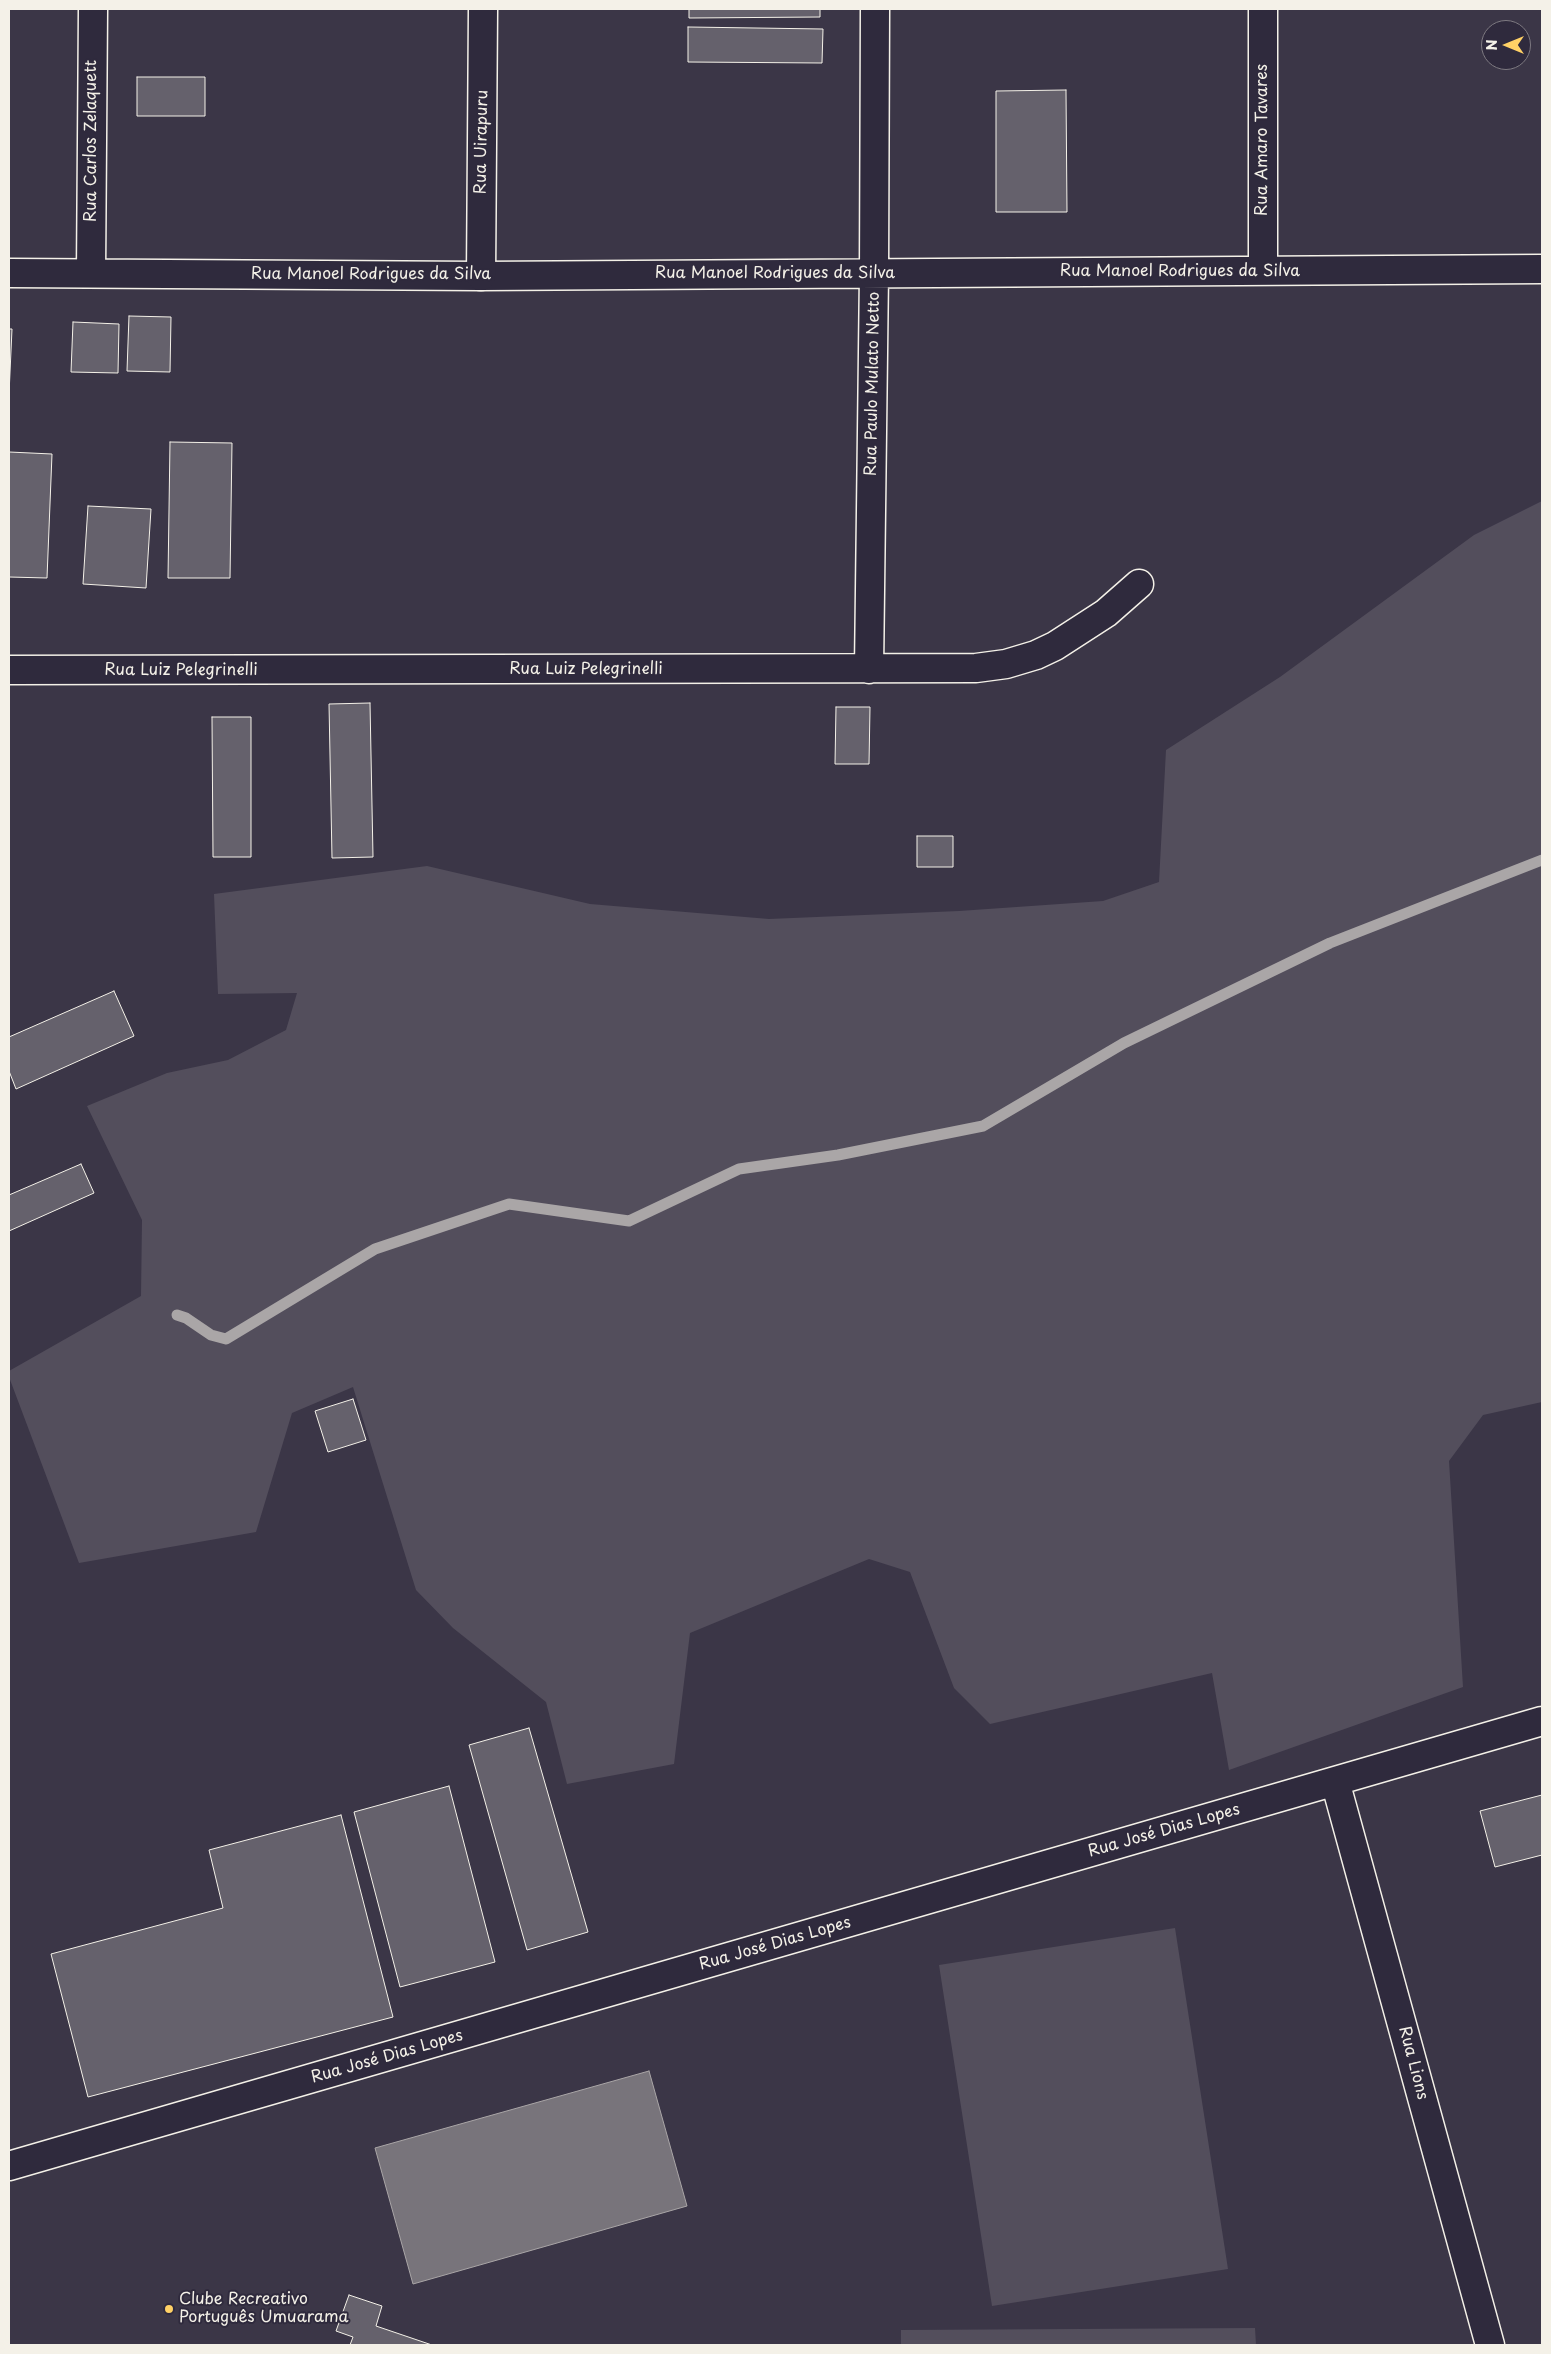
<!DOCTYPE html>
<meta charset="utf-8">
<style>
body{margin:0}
#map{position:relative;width:1551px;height:2354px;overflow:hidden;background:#3b3647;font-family:"Playpen Sans",sans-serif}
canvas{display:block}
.frame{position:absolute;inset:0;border:10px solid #f4f1e8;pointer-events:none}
.north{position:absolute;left:1481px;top:20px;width:50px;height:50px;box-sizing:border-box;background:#2f2a3d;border:1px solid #7e7a81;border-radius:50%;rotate:270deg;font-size:14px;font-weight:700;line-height:20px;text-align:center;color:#f4f1e8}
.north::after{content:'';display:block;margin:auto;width:18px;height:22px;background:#ffd166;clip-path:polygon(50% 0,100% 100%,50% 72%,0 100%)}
</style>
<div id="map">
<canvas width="1551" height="2354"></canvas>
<div class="frame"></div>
<div class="north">N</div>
</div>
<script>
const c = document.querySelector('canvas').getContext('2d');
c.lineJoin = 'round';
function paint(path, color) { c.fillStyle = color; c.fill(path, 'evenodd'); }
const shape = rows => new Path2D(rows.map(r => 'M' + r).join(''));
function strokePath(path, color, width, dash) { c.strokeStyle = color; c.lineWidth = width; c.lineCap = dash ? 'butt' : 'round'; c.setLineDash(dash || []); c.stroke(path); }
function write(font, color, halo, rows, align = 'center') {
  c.font = font + ' "Playpen Sans",sans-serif'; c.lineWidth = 4; c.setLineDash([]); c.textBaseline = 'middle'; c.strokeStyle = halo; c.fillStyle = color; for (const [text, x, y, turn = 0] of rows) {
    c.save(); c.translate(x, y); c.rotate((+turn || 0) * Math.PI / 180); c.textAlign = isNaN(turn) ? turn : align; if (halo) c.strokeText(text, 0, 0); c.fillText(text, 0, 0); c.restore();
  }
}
paint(shape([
 [1542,501,1542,1402,1483,1415,1449,1461,1463,1687,1229,1770,1212,1673,990,1724,954,1688,910,1572,869,1559,690,1633,674,1764,567,1784,546,1702,453,1628,416,1590,353,1387,292,1413,256,1532,79,1563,9,1377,9,1371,141,1296,142,1220,87,1106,167,1073,228,1060,286,1030,297,993,218,994,214,894,427,866,590,904,769,919,959,911,1103,901,1159,882,1166,750,1280,677,1474,535],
 [1175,1928,1228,2269,992,2306,939,1965],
 [1255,2328,1256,2345,901,2345,901,2330]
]), '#534e5c');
const water = shape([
 [649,2071,687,2206,413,2284,375,2148,649,2071]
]);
paint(water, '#78747b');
strokePath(water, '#aaa6a7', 1);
strokePath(shape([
 [177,1315,186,1318,211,1335,226,1339,375,1249,509,1204,629,1221,739,1169,838,1155,983,1126,1124,1043,1330,943,1542,860]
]), '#aaa6a7', 11);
const building = shape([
 [689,9,820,9,820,17,689,18,689,9],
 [688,27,823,29,822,63,688,62,688,27],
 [137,77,205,77,205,116,137,116,137,77],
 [1066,90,1067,212,996,212,996,91,1066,90],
 [129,316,171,317,170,372,127,371,129,316],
 [73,322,119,324,118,373,71,372,73,322],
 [9,329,12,329,9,394,9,329],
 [170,442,232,443,230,578,168,578,170,442],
 [9,452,52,454,47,578,9,577,9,452],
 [88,506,151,509,146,588,83,584,88,506],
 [370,703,373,857,332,858,329,704,370,703],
 [836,707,870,707,869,764,835,764,836,707],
 [212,717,251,717,251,857,213,857,212,717],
 [917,836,953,836,953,867,917,867,917,836],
 [114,991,134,1036,16,1089,9,1071,9,1037,114,991],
 [81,1164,94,1193,9,1231,9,1195,81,1164],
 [353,1399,366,1440,328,1452,315,1411,353,1399],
 [529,1728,588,1932,527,1950,469,1745,529,1728],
 [449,1786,495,1962,400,1987,354,1812,449,1786],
 [1542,1795,1542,1855,1495,1867,1480,1811,1542,1795],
 [341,1815,393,2017,88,2097,51,1954,223,1908,209,1850,341,1815],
 [349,2295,382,2306,376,2326,432,2345,350,2345,353,2337,336,2331,349,2295]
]);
paint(building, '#65616c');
strokePath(building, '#f4f1e8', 1);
const street = shape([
 [1263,271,1263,9],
 [9,273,481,276,1542,269],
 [91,273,93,9],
 [869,669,874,273,875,9],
 [9,670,976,668,1006,664,1036,655,1055,646,1106,613,1139,584],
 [1335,1781,1490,2345],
 [9,2166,1542,1721]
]);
const secondary = shape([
 [481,276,483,9]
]);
strokePath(street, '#f4f1e8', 31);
strokePath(secondary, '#f4f1e8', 31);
strokePath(street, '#2f2a3d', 28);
strokePath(secondary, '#2f2a3d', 28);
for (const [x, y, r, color] of [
 [169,2309,5,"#ffd166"]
]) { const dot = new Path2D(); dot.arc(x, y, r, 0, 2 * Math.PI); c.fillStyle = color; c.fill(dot); strokePath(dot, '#2f2a3d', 2); }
write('16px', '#f4f1e8', '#2f2a3d', [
 ["Rua Amaro Tavares",1263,140,-90],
 ["Rua Carlos Zelaquett",92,141,-90],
 ["Rua Uirapuru",482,142,-89],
 ["Rua Manoel Rodrigues da Silva",1180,272],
 ["Rua Manoel Rodrigues da Silva",775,274],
 ["Rua Manoel Rodrigues da Silva",371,275],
 ["Rua Paulo Mulato Netto",873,384,-89],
 ["Rua Luiz Pelegrinelli",586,670],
 ["Rua Luiz Pelegrinelli",181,671],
 ["Rua José Dias Lopes",1164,1831,-16],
 ["Rua José Dias Lopes",775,1944,-16],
 ["Rua José Dias Lopes",387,2057,-16],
 ["Rua Lions",1413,2063,75]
]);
write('16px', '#f4f1e8', '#2f2a3d', [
 ["Clube Recreativo",179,2300],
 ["Português Umuarama",179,2318]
], 'left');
</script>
